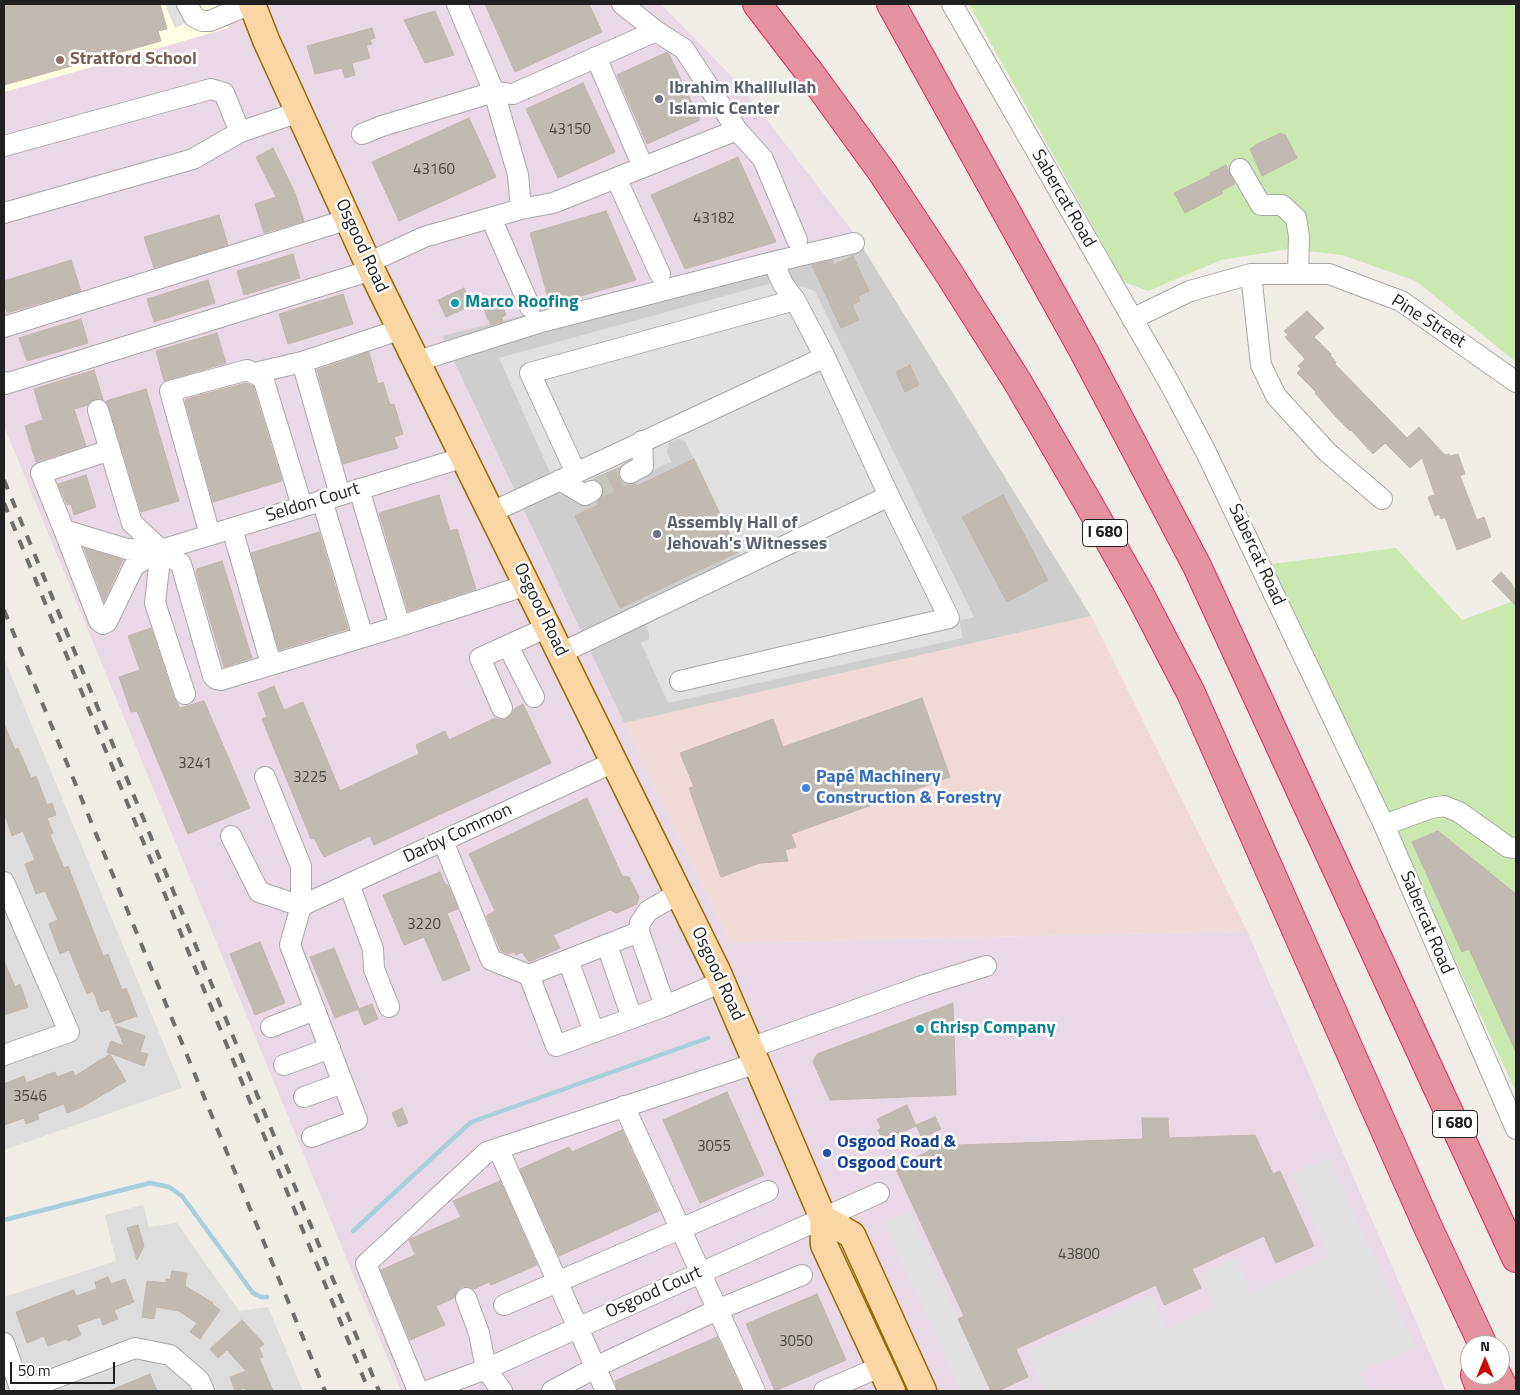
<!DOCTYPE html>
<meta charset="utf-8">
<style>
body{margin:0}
#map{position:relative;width:1520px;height:1395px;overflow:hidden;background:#f0ede7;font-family:"Titillium Web",sans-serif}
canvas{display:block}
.frame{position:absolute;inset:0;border:5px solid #202020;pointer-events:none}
.north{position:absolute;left:1460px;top:1335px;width:50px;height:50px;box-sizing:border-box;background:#fff;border:1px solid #a6a6a6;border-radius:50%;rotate:0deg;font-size:14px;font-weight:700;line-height:20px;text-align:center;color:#202020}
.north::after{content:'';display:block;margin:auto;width:18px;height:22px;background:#ca0b06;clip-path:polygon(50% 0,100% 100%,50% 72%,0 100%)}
.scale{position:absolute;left:10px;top:1362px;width:105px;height:22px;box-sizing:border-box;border:2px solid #202020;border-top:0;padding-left:6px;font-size:15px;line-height:18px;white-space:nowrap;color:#202020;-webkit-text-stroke:4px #fff;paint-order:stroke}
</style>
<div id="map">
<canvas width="1520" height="1395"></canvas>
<div class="frame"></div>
<div class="north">N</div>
<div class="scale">50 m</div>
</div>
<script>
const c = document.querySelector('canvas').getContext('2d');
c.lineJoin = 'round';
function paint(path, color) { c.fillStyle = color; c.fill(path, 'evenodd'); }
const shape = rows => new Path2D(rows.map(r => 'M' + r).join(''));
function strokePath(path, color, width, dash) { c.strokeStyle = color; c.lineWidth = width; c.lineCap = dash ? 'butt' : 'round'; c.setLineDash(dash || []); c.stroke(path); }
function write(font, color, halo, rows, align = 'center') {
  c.font = font + ' "Titillium Web",sans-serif'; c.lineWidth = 5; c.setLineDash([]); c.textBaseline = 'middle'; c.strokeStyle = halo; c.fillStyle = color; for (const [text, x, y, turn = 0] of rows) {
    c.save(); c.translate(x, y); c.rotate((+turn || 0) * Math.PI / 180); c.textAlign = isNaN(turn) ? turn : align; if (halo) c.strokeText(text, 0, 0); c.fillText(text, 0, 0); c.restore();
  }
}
paint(shape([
 [4,658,182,1088,4,1150],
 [143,1205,149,1227,177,1223,239,1311,268,1307,303,1391,4,1391,4,1297,116,1261,105,1215]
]), '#dedddd');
paint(shape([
 [1091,616,1247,931,730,943,624,723]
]), '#f0d9d7');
paint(shape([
 [217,4,661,4,740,85,853,232,442,337,624,723,730,943,1247,931,1446,1391,401,1391,4,426,4,92,228,28]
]), '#e9d9e6');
paint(shape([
 [4,4,217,4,229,28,4,92]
]), '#fdfee2');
paint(shape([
 [853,232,1091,616,624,723,442,336]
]), '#cecece');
paint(shape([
 [969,4,1516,4,1516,362,1416,281,1342,255,1289,249,1221,260,1148,291,1124,282],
 [1396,548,1462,620,1516,600,1516,1092,1272,564]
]), '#cae8af');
paint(shape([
 [165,4,204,4,196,7,186,23,175,28],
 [772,283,791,283,815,291,974,617,959,621,963,638,668,703,641,643,649,639,649,633,638,607,741,557,685,441,677,439,669,443,667,452,671,462,640,476,633,461,560,495,499,358],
 [1328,1157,1415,1347,1359,1372,1368,1391,1038,1391,1044,1388,1027,1351,1151,1295,1167,1329,1214,1308,1199,1275,1235,1258,1251,1292,1329,1257,1291,1174],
 [909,1212,991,1391,961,1391,884,1224]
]), '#e0e0e0');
strokePath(shape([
 [4,1220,150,1183,169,1187,182,1196,253,1293,261,1297,267,1297],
 [353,1231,471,1122,708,1038]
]), '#a9cfdc', 4.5);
const building = shape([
 [4,4,160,4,167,29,158,31,161,41,4,85,4,4],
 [485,4,589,4,602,32,515,72,485,4],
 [435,11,454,55,425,63,404,20,435,11],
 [372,28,375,38,370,40,372,44,366,45,370,58,352,63,355,75,345,78,342,68,315,74,307,46,372,28],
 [667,52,669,54,700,120,647,144,617,75,667,52],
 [583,83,615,152,558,178,526,109,583,83],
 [469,118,496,177,399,221,372,162,469,118],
 [1281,133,1283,135,1285,134,1297,158,1262,176,1250,149,1255,146,1255,145,1281,133],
 [273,148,295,193,304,221,264,233,255,204,276,197,256,157,273,148],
 [738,157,776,242,685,269,651,195,738,157],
 [1226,165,1235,184,1221,191,1223,193,1185,213,1174,193,1211,175,1210,173,1226,165],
 [606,211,636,280,550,305,530,233,606,211],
 [219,215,228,245,154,268,144,237,219,215],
 [293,254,300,278,244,295,237,271,293,254],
 [853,256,869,291,858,296,860,301,852,305,859,320,841,328,812,265,832,260,834,265,853,256],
 [71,260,81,291,7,313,4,302,4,281,71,260],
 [208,280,215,303,154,322,147,299,208,280],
 [464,288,472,305,446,317,438,300,464,288],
 [343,294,353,324,288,344,279,314,343,294],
 [499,297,506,315,502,317,503,322,491,325,489,320,488,320,482,303,499,297],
 [1307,311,1324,328,1314,337,1331,354,1330,355,1336,362,1335,364,1407,438,1419,427,1445,455,1449,454,1450,456,1458,454,1465,474,1460,476,1477,520,1484,517,1491,537,1457,550,1445,517,1441,519,1439,514,1435,516,1428,497,1435,495,1422,458,1410,468,1385,443,1373,454,1351,430,1350,431,1336,417,1315,393,1316,392,1297,373,1301,369,1298,366,1305,359,1285,337,1288,335,1284,331,1307,311],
 [81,319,88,343,27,361,19,338,81,319],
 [217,333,226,363,164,381,156,351,217,333],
 [369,352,378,384,383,382,390,405,394,404,403,434,394,437,398,448,343,464,317,370,369,352],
 [910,365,919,385,905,392,896,372,910,365],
 [94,370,103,400,94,399,88,405,74,409,86,446,36,462,25,426,43,420,34,389,94,370],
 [246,383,253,386,282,481,213,502,185,401,186,399,246,383],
 [146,389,179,501,141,512,109,407,106,401,146,389],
 [694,459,738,552,620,608,575,516,598,505,597,502,602,497,604,492,602,486,598,481,593,479,620,467,618,473,620,479,624,483,630,485,635,484,637,486,694,459],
 [86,475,96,507,74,515,71,504,67,505,58,484,86,475],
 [439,495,450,531,457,529,476,589,408,611,379,513,439,495],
 [1003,495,1048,580,1007,602,962,517,1003,495],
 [319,532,348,629,279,650,251,553,319,532],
 [84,548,123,560,104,601,84,548],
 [222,561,252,658,224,667,196,573,197,569,222,561],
 [1501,572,1512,584,1516,593,1516,606,1492,581,1501,572],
 [151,628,174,698,180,708,204,701,250,808,188,834,137,711,131,712,119,677,140,670,128,636,151,628],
 [274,686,284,710,303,702,340,791,419,754,416,745,445,731,449,740,495,718,500,720,506,719,511,715,514,709,523,704,551,763,374,845,370,836,324,857,314,838,311,839,262,719,267,717,258,693,274,686],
 [922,698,950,777,791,834,796,847,785,850,788,861,760,863,721,877,689,788,694,787,680,753,773,719,783,747,922,698],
 [4,724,15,750,18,748,31,778,36,776,47,805,52,803,56,815,47,818,53,833,50,835,64,868,68,866,103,956,108,954,122,990,126,988,137,1016,115,1024,109,1009,101,1012,93,991,87,994,69,950,60,954,49,924,58,920,45,891,36,894,25,864,35,860,23,831,12,836,4,812,4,724],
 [587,798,622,876,629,877,639,897,637,904,617,913,610,910,553,935,560,948,529,962,522,952,516,955,514,952,508,954,501,951,486,916,495,911,469,854,587,798],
 [1438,831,1516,894,1516,1052,1469,949,1462,952,1412,842,1438,831],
 [440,872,445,884,448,885,458,909,447,913,470,970,443,981,424,937,404,945,383,895,440,872],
 [260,942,285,1003,255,1015,230,954,260,942],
 [334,948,359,1009,335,1018,310,957,334,948],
 [4,961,15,987,20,984,28,1007,4,1015,4,961],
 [953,1003,956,1095,830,1100,813,1062,817,1054,953,1003],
 [372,1004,378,1019,364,1025,358,1009,372,1004],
 [116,1026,145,1036,140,1052,148,1054,144,1066,107,1052,111,1041,124,1046,116,1026],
 [110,1054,126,1081,82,1107,67,1113,64,1104,37,1114,39,1119,26,1124,24,1118,4,1125,4,1084,24,1076,26,1083,55,1072,57,1077,73,1071,75,1076,110,1054],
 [727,1092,764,1175,700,1203,663,1120,727,1092],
 [907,1105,916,1126,883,1141,878,1130,881,1128,877,1119,907,1105],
 [402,1108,408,1123,398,1127,392,1113,402,1108],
 [935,1117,941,1129,922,1138,916,1125,935,1117],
 [1142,1118,1168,1118,1169,1138,1255,1135,1273,1174,1280,1171,1314,1246,1276,1263,1264,1236,1192,1269,1201,1288,1182,1297,1164,1305,1156,1285,1016,1349,1028,1377,998,1391,991,1391,958,1319,964,1316,895,1167,929,1151,926,1146,1143,1139,1142,1118],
 [622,1130,659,1211,559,1256,520,1169,569,1147,572,1152,622,1130],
 [500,1181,537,1265,491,1285,489,1282,474,1289,468,1286,461,1287,457,1291,454,1298,436,1306,445,1325,410,1340,381,1270,415,1255,409,1240,410,1239,461,1217,453,1201,500,1181],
 [138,1225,144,1246,137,1260,127,1228,138,1225],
 [172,1271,187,1273,185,1286,213,1303,212,1304,220,1310,200,1339,190,1332,197,1323,179,1311,156,1307,154,1319,142,1317,147,1281,166,1283,166,1279,170,1280,172,1271],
 [108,1277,111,1284,125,1279,134,1302,114,1310,118,1319,103,1325,100,1317,77,1325,81,1335,68,1341,66,1339,48,1346,44,1336,27,1343,16,1312,74,1290,76,1296,97,1289,95,1282,108,1277],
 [817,1294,846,1360,775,1391,746,1324,817,1294],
 [242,1320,264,1344,259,1348,263,1357,259,1358,273,1391,246,1391,245,1388,235,1391,230,1377,246,1371,227,1350,218,1358,210,1349,242,1320],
 [717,1337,742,1391,618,1391,615,1381,717,1337],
 [150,1374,157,1391,109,1391,150,1374]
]);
paint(building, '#c1bab3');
strokePath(building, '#c2b5aa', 1);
strokePath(shape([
 [592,491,630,473]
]), '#c6c4bf', 20, [20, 10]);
const minor = shape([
 [187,4,194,17,203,21,210,21,251,4],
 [457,4,494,92,518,175,521,209],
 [952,4,1170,384,1206,452,1384,825,1516,1129],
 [656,31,684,49,737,130,763,159,797,240],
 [596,57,643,167],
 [362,134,382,126,494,92,513,94,656,31,622,4],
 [4,146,211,89,224,93,240,132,299,112],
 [1240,169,1261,205,1282,205,1296,218,1299,236,1298,274],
 [616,178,660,274],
 [4,213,193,159,240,132],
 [491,218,530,307],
 [368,263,424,237,521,209,553,203,737,130],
 [1251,274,1261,365,1276,396,1327,452,1382,499],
 [1132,319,1190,291,1251,274,1329,274,1401,301,1516,382],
 [4,327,349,219],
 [418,361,541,322,773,262,854,243],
 [302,362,340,495],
 [255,373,302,362,402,329],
 [4,382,5,384,372,270],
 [98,410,132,523,161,550,181,564,213,676,216,679,221,680,400,626,527,585],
 [110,450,41,473,64,530,99,621,103,624,107,622,134,566,161,550,465,457],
 [576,473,530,373,795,300],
 [630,473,643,466,642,441],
 [560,480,585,495,592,491],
 [359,489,400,626],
 [322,500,363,637],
 [492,512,825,357],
 [232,528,271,664],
 [64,530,127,549,161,550],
 [210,535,170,391,247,370,263,378,302,506],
 [161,550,155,603,185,694],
 [508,646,534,697],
 [561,653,889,496],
 [680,681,949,618,889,496,825,357,795,300,783,284,773,262],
 [502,708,480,658,548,627],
 [265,777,301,866,301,906,290,945,357,1120,312,1137],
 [1384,825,1431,808,1444,806,1459,812,1508,847,1516,848],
 [231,836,259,892,301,906],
 [443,841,491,960,529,975],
 [4,882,69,1032,4,1055],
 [349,884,373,949,374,969,389,1007],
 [301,906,614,762],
 [639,932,529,975,556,1046,665,1006,639,932,640,923,648,911,679,893],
 [607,945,632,1018],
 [568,960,594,1032],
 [665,1006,722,982],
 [271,1027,315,1010],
 [750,1048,925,985,986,966],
 [284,1065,330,1048],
 [304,1097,343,1083],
 [624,1106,755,1391],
 [498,1148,606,1391],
 [466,1298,479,1333,486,1369,502,1391],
 [504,1305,768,1191],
 [4,1343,21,1391],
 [21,1391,135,1348,170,1355,199,1380,204,1391],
 [418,1391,366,1264,487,1152,757,1063],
 [427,1391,486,1369,879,1193],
 [552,1391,604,1363,717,1310,802,1275],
 [824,1391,880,1367]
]);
const major = shape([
 [252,4,266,40,366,259,717,971,823,1218,824,1245,892,1391],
 [823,1218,852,1235,923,1391]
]);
const highway = shape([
 [757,4,813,77,882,172,948,272,1017,381,1087,501,1139,593,1191,693,1427,1225,1483,1345],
 [891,4,1083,350,1197,566,1516,1258],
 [1475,1375,1481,1391],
 [1497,1375,1505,1391]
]);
strokePath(minor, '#a7a7a7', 22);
strokePath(major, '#986a05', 29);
strokePath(highway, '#d62c62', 30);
strokePath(minor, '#fff', 20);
strokePath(major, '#f9d6a3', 26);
strokePath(highway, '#e5929f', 28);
strokePath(shape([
 [4,480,379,1391],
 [4,503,369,1391],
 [4,610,325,1391]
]), '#6e6e6e', 4, [10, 10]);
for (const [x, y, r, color] of [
 [60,60,5,"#8d6e63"],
 [659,99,5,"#6b7280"],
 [455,303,5,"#0f9aa8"],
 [657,534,5,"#6b7280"],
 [806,788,5,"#3f7fe0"],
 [920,1029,5,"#0f9aa8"],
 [827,1153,5,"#1a4fb4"]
]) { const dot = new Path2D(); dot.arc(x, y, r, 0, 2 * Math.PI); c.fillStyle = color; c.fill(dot); strokePath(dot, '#fff', 2); }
write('15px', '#484645', null, [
 ["43150",570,130],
 ["43160",434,170],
 ["43182",714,219],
 ["3241",195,764],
 ["3225",310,778],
 ["3220",424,925],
 ["3546",30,1097],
 ["3055",714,1147],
 ["43800",1079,1255],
 ["3050",796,1342]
]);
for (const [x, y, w] of [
 [1105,533,45],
 [1455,1124,45]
]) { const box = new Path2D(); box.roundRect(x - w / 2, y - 13.5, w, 27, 4); c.fillStyle = '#fff'; c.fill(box); strokePath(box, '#202020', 1); }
write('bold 16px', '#202020', null, [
 ["I 680",1105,533],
 ["I 680",1455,1124]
]);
write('bold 18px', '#785e54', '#fff', [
 ["Stratford School",70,60]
], 'left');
write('bold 18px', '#5b616d', '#fff', [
 ["Ibrahim Khalilullah",669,89],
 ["Islamic Center",669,110],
 ["Assembly Hall of",667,524],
 ["Jehovah's Witnesses",667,545]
], 'left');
write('18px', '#202020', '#fff', [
 ["Sabercat Road",1063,199,60],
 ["Osgood Road",361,246,65],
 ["Pine Street",1428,322,32],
 ["Seldon Court",313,503,-17],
 ["Sabercat Road",1256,555,65],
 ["Osgood Road",540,610,64],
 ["Darby Common",458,834,-25],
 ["Sabercat Road",1426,923,67],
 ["Osgood Road",717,974,65],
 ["Osgood Court",654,1293,-24]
]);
write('bold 18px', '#0d838f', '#fff', [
 ["Marco Roofing",465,303],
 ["Chrisp Company",930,1029]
], 'left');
write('bold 18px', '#366cbe', '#fff', [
 ["Papé Machinery",816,778],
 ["Construction & Forestry",816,799]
], 'left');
write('bold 18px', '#164399', '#fff', [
 ["Osgood Road &",837,1143],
 ["Osgood Court",837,1164]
], 'left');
</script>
